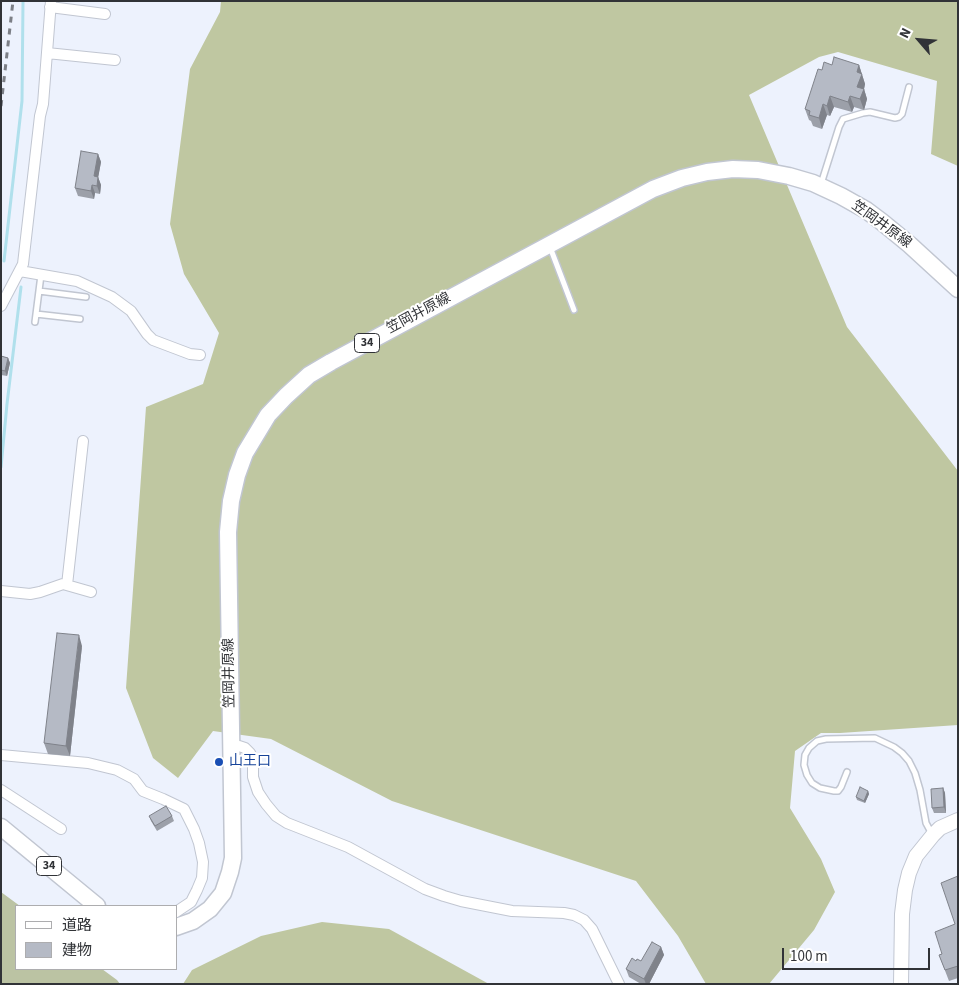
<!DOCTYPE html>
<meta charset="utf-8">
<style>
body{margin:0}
#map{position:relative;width:959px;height:985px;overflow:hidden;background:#edf2fd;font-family:"Source Sans 3","Noto Sans JP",sans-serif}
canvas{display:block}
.frame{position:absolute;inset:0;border:2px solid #313337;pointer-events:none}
.legend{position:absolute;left:15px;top:905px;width:162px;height:65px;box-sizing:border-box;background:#fff;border:1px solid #adadaf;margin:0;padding:6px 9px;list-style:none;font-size:15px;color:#313337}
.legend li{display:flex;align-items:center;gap:10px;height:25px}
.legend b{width:25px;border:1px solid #adadaf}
.north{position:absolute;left:894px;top:15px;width:50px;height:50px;-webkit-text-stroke:4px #fff;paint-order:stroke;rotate:297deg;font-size:14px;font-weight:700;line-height:20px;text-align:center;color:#313337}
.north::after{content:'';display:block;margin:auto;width:18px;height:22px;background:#313337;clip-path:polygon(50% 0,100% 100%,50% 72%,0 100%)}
.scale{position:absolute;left:782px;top:948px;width:148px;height:22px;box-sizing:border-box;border:2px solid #313337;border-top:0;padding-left:6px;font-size:15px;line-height:18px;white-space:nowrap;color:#313337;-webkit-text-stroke:4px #fff;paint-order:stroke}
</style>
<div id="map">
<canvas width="959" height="985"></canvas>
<div class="frame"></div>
<ul class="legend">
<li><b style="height:6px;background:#fff"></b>道路</li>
<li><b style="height:14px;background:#b5bac5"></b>建物</li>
</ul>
<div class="north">N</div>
<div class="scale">100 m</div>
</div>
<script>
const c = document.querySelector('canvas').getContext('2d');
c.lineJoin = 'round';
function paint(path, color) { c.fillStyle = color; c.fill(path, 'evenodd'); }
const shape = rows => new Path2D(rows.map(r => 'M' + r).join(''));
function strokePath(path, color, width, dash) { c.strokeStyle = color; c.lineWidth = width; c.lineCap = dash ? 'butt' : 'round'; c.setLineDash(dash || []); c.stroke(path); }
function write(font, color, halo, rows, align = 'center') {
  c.font = font + ' "Source Sans 3","Noto Sans JP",sans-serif'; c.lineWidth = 4; c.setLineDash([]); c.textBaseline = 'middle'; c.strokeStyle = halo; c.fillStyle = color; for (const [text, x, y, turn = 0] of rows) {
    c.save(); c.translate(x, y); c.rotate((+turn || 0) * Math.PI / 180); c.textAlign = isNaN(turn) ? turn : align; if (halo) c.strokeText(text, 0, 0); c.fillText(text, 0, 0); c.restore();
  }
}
paint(shape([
 [1,892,20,906,16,906,16,969,102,969,117,980,120,984,1,984]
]), '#bbc3a3');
paint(shape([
 [221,1,958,1,958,166,931,154,937,81,838,52,819,57,749,95,847,327,958,471,958,725,840,733,821,733,795,751,790,808,821,859,835,892,814,930,769,984,706,984,678,936,636,881,392,801,271,739,213,731,178,778,153,758,126,688,146,407,203,384,219,333,184,274,170,224,190,69,220,12],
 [322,922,389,929,489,984,183,984,192,970,261,936]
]), '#bfc7a1');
strokePath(shape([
 [4,261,22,101,23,1],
 [1,467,7,404,21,287]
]), '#b0e0ec', 3);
const lane = shape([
 [821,184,839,127,843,119,863,113,870,112,895,118,899,117,902,114,909,87],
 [550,247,574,310],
 [39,291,86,297],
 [36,314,80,319],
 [35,322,41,275],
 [847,772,841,787,838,791,834,791,820,788,812,783,807,775,804,765,805,755,809,748,817,741,826,739,875,738,894,747,902,753,909,761,915,773,920,790,926,823,932,834]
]);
const street = shape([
 [50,7,105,14],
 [47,53,115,60],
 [20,271,77,281,112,297,131,311,147,334,153,340,190,354,200,355],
 [1,306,23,264,40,116,43,104,51,1],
 [67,585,83,441],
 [1,591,30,594,40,592,63,584,91,592],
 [231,746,239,746,245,748,250,753,253,759,253,777,258,792,266,804,276,816,287,823,348,847,425,889,444,896,461,901,512,911,564,913,574,915,584,920,592,929,619,984],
 [1,755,88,763,117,770,134,779,143,791,163,799,184,809,194,829,199,843,203,862,202,878,197,890,191,902,176,912],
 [1,790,61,829]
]);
const secondary = shape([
 [901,984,902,914,905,890,909,873,916,856,933,835,940,828,958,820]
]);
const primary = shape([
 [1,827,97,906],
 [176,927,193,921,210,909,223,893,230,872,233,858,228,532,231,501,237,475,245,453,268,415,286,396,309,375,331,362,653,189,682,178,707,172,733,169,758,170,789,176,813,183,841,196,866,210,882,222,910,245,958,289]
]);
strokePath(lane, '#c1c6d1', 8);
strokePath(street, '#c1c6d1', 12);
strokePath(secondary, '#c1c6d1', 16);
strokePath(primary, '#c1c6d1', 19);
strokePath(lane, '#fff', 5);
strokePath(street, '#fff', 10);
strokePath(secondary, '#fff', 14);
strokePath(primary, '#fff', 16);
strokePath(shape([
 [1,106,13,1]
]), '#7c7f86', 3, [6, 6]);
paint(shape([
 [832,65,859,65,865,84,864,89,867,99,864,110,854,107,852,112,834,107,830,116,827,115,822,129,813,126,811,121,809,120,805,109,822,70],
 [98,154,101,162,98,177,101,185,100,194,95,193,94,199,78,196,75,188],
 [1,356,8,358,10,363,7,376,1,375],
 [82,646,70,756,48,754,44,743],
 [943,788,945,793,946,813,934,813,932,808],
 [868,791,869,794,865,803,857,800,856,797],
 [149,816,172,816,174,821,157,831,151,821],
 [958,876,958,978,949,981,939,955,942,954,955,924],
 [661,947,664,955,649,984,641,984,629,977,626,969,636,961,641,961]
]), '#9ca0a9');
paint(shape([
 [859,65,865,84,864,89,867,99,864,110,860,99,857,87,857,72],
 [830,96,834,107,830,116,827,106],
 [850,96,854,107,852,112,848,102],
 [823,104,827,115,822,129,819,118],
 [98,154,101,162,97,184,94,176],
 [98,177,101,185,100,194,97,186],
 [92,185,95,193,94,199,91,191],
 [8,358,10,363,7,376,5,371],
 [79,635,82,646,70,756,66,746],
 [943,788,945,793,946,813,944,807],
 [868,791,869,794,865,803,864,801],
 [661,947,664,955,649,984,646,984,644,979]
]), '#7f828a');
const building = shape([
 [834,57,859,65,857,72,862,74,857,87,864,89,860,99,850,96,848,102,830,96,827,106,823,104,819,118,809,115,810,111,805,109,818,69,822,70,824,62,832,65,834,57],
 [81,151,98,154,94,176,98,177,97,186,92,185,91,191,75,188,81,151],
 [1,356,8,358,5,371,1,370,1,356],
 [57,633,79,635,66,746,44,743,57,633],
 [860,787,868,791,864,801,856,797,860,787],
 [943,788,944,807,932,808,931,789,943,788],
 [166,806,172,816,155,826,149,816,166,806],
 [958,876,958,966,945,970,939,955,942,954,935,932,955,924,941,883,958,876],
 [652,942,661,947,644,979,626,969,632,958,636,961,637,959,641,961,652,942]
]);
paint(building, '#b5bac5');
strokePath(building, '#7f828a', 1);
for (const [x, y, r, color] of [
 [219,762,5,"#1a4fb4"]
]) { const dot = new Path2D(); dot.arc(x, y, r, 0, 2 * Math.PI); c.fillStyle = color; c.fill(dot); strokePath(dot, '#fff', 2); }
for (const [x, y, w] of [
 [367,343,25],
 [49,866,25]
]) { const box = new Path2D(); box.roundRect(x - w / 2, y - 9.5, w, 19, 4); c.fillStyle = '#fff'; c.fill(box); strokePath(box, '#313337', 1); }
write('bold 12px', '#313337', null, [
 ["34",367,343],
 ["34",49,866]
]);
write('14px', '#313337', '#fff', [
 ["笠岡井原線",881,225,36],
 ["笠岡井原線",419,314,-28],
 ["笠岡井原線",230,673,-91]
]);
write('14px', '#164399', '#fff', [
 ["山王口",229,762]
], 'left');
</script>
